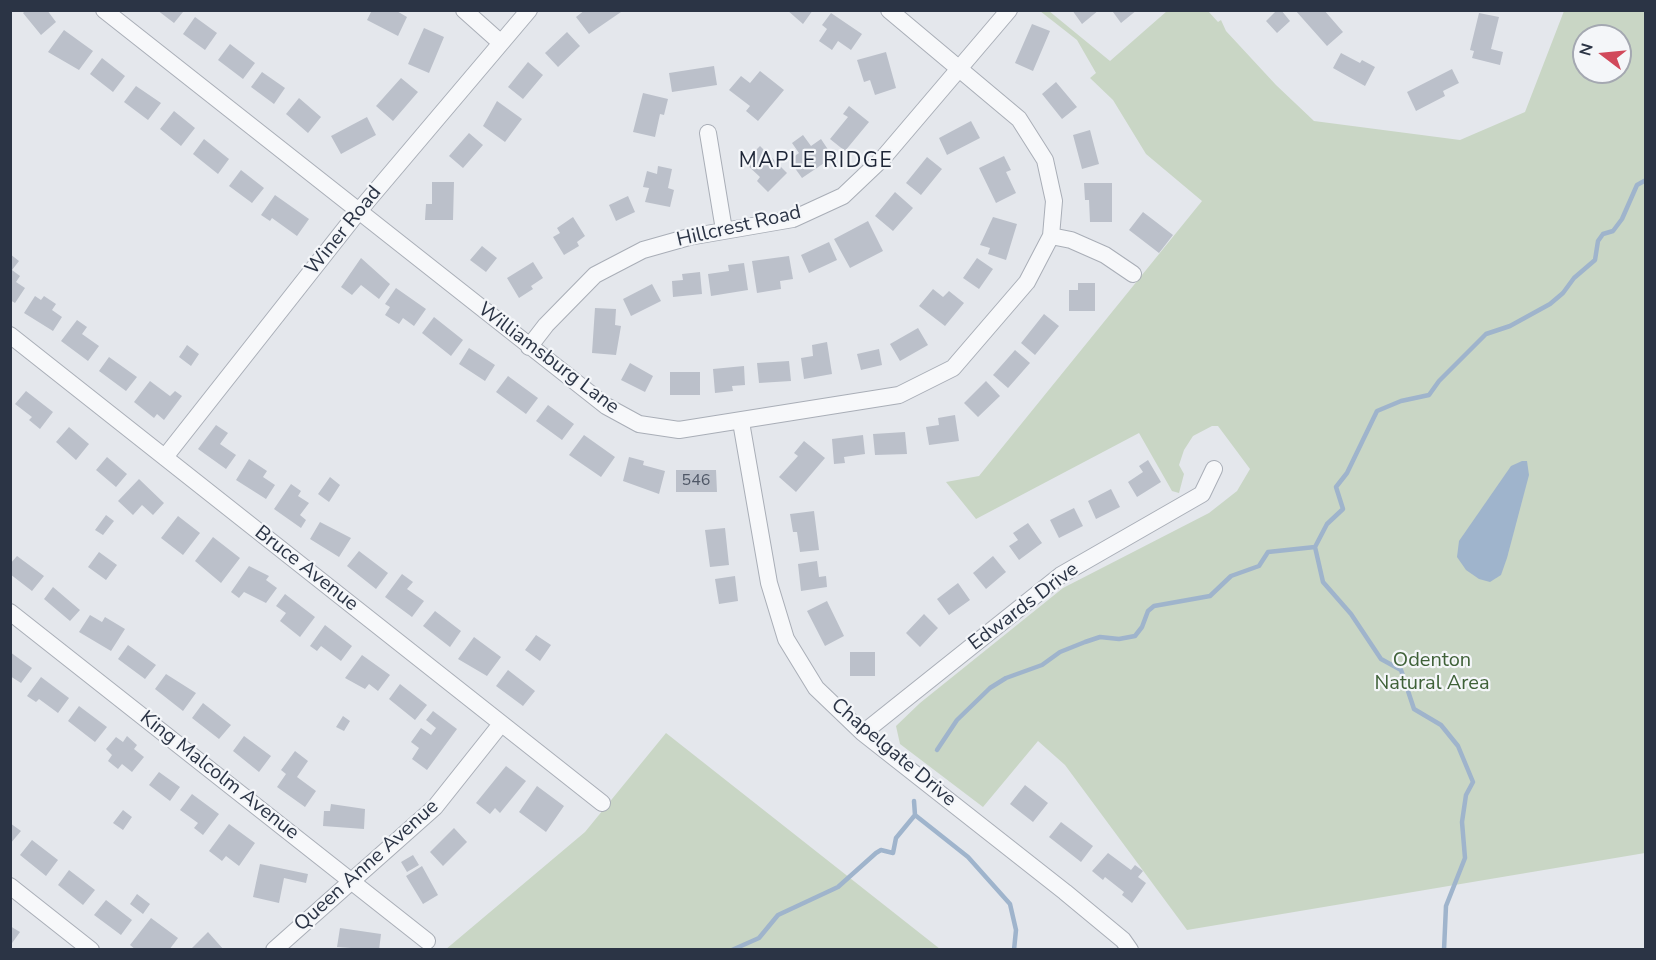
<!DOCTYPE html>
<style>
body{margin:0}
#map{position:relative;width:1656px;height:960px;overflow:hidden;background:#e4e7ec;font-family:"Nunito Sans",sans-serif}
canvas{display:block}
.frame{position:absolute;inset:0;border:12px solid #2b3445;pointer-events:none}
.north{position:absolute;left:1572px;top:24px;width:60px;height:60px;box-sizing:border-box;background:#f4f6f9;border:2px solid #a4a8b1;border-radius:50%;rotate:286deg;font-size:16px;font-weight:700;line-height:24px;text-align:center;color:#2b3445}
.north::after{content:'';display:block;margin:auto;width:21px;height:27px;background:#d1495b;clip-path:polygon(50% 0,100% 100%,50% 72%,0 100%)}
</style>
<div id="map">
<canvas width="1656" height="960"></canvas>
<div class="frame"></div>
<div class="north">N</div>
</div>
<script>
const c = document.querySelector('canvas').getContext('2d');
c.lineJoin = 'round';
function paint(path, color) { c.fillStyle = color; c.fill(path, 'evenodd'); }
const shape = rows => new Path2D(rows.map(r => 'M' + r).join(''));
function strokePath(path, color, width, dash) { c.strokeStyle = color; c.lineWidth = width; c.lineCap = dash ? 'butt' : 'round'; c.setLineDash(dash || []); c.stroke(path); }
function write(font, color, halo, rows, align = 'center') {
  c.font = font + ' "Nunito Sans",sans-serif'; c.lineWidth = 4.5; c.setLineDash([]); c.textBaseline = 'middle'; c.strokeStyle = halo; c.fillStyle = color; for (const [text, x, y, turn = 0] of rows) {
    c.save(); c.translate(x, y); c.rotate((+turn || 0) * Math.PI / 180); c.textAlign = isNaN(turn) ? turn : align; if (halo) c.strokeText(text, 0, 0); c.fillText(text, 0, 0); c.restore();
  }
}
paint(shape([
 [1040,11,1049,11,1110,61,1167,11,1208,11,1218,22,1221,20,1226,31,1276,85,1314,121,1460,140,1525,112,1564,11,1645,11,1645,853,1187,930,1065,765,1038,741,983,807,900,744,896,726,920,703,1063,588,1209,513,1237,491,1250,469,1218,426,1212,426,1193,436,1184,450,1179,465,1184,474,1179,493,1172,491,1139,433,976,519,946,482,979,476,1202,201,1146,154,1113,100,1090,78,1096,73,1077,40],
 [1584,36,1620,36,1620,72,1584,72],
 [666,733,940,949,445,950,585,832]
]), '#c9d6c5');
paint(shape([
 [1522,461,1527,461,1529,475,1507,558,1501,575,1490,582,1479,579,1466,570,1457,557,1459,541,1511,466]
]), '#9fb4cc');
strokePath(shape([
 [1315,547,1323,582,1351,614,1381,659,1401,670,1414,709,1441,725,1458,746,1473,782,1466,795,1462,822,1465,858,1446,906,1444,950],
 [937,750,957,720,990,688,1006,678,1042,665,1060,652,1085,642,1100,637,1119,639,1135,636,1142,627,1148,611,1154,606,1210,596,1231,576,1259,566,1268,552,1315,547,1327,524,1343,509,1336,487,1347,473,1377,411,1401,401,1429,395,1439,381,1486,334,1510,326,1550,304,1563,293,1574,278,1595,260,1598,241,1603,234,1613,231,1622,219,1637,185,1646,180],
 [915,815,968,857,1010,904,1016,930,1014,950],
 [732,950,759,938,778,915,838,887,876,853,881,850,893,853,896,838,915,815,914,801]
]), '#9fb4cc', 4.5);
paint(shape([
 [26,10,47,10,56,22,41,35,23,13],
 [157,10,182,10,183,12,174,23],
 [372,10,395,10,407,17,398,36,367,20],
 [585,10,620,10,621,12,589,34,576,17],
 [787,10,813,10,803,24],
 [1072,10,1099,10,1082,24],
 [1114,10,1137,10,1121,23,1113,12],
 [1277,10,1281,10,1290,21,1277,33,1266,21],
 [1295,10,1324,10,1343,32,1327,46],
 [831,13,862,34,851,50,838,41,832,50,819,41,827,29,822,25],
 [1479,13,1499,17,1491,49,1503,52,1500,65,1472,58,1474,51,1470,50],
 [195,17,217,33,205,50,183,34],
 [1032,24,1050,31,1033,71,1015,63],
 [424,28,444,37,429,73,408,64],
 [64,30,93,51,79,70,48,52],
 [567,32,580,46,558,67,545,53],
 [230,44,255,63,243,79,218,60],
 [886,52,896,88,875,95,870,80,864,82,857,60],
 [1341,53,1360,63,1362,60,1375,67,1365,86,1333,68],
 [102,58,125,76,113,92,90,74],
 [528,62,543,75,523,99,508,87],
 [714,66,717,85,672,92,669,73],
 [1452,69,1459,83,1443,91,1445,96,1416,111,1407,92],
 [760,71,784,90,758,121,746,111,750,106,729,90,741,76,750,83],
 [262,72,285,88,274,104,251,87],
 [401,78,418,92,393,121,376,106],
 [1056,82,1077,107,1062,119,1042,94],
 [136,86,161,103,148,120,124,102],
 [643,93,668,99,664,115,660,114,655,137,633,132],
 [299,98,321,117,308,133,286,114],
 [497,101,522,119,505,142,483,126],
 [849,106,869,122,845,151,830,139,848,117,843,114],
 [174,111,195,128,181,146,160,129],
 [367,117,376,135,341,154,331,136],
 [971,121,980,138,947,155,939,138],
 [1090,130,1099,164,1082,169,1073,135],
 [469,133,483,145,463,168,449,156],
 [803,135,811,146,821,139,833,157,802,178,789,160,799,153,792,143],
 [204,139,229,159,218,174,193,154],
 [760,146,787,173,768,192,757,181,760,177,744,162],
 [1004,156,1011,170,1006,172,1016,193,996,203,979,168],
 [927,157,942,169,921,195,906,183],
 [658,166,672,169,668,188,674,190,670,207,645,202,649,188,643,187,647,171,657,174],
 [241,170,264,188,252,203,229,186],
 [432,182,454,182,453,220,425,220,426,204,432,204],
 [1084,183,1112,183,1112,222,1090,222,1089,200,1085,200],
 [895,192,913,208,893,231,875,216],
 [275,195,309,219,297,236,272,218,270,221,261,215],
 [628,196,635,212,616,221,609,205],
 [1143,212,1173,235,1159,253,1129,230],
 [573,217,585,236,577,242,579,246,564,255,553,237,560,233,557,228],
 [993,217,1017,224,1006,260,988,254,990,248,980,245],
 [868,221,883,251,850,268,834,239],
 [829,242,837,260,809,273,801,255],
 [482,246,497,258,486,272,470,260],
 [10,254,19,261,12,270,20,276,16,282,25,288,15,303,10,300],
 [789,256,793,279,780,281,781,289,757,293,752,261],
 [361,258,390,284,379,299,361,285,352,295,341,287],
 [977,258,993,269,979,289,963,278],
 [533,262,543,278,531,286,533,289,519,298,507,278],
 [744,263,748,290,711,296,708,274,729,271,728,265],
 [700,272,702,294,673,297,672,281,683,280,682,274],
 [1078,283,1095,283,1095,311,1069,311,1069,290,1078,290],
 [652,284,661,301,631,316,623,299],
 [396,288,426,309,414,326,403,318,399,324,385,315,390,307,385,304],
 [933,289,943,297,949,291,964,303,945,326,919,306],
 [35,296,41,300,44,296,56,304,52,310,62,317,53,331,24,313],
 [595,308,616,309,615,325,621,326,616,355,592,353],
 [1044,314,1059,326,1035,355,1021,343],
 [434,317,463,340,451,356,422,333],
 [77,320,87,327,82,334,99,346,88,361,61,341],
 [918,328,928,345,900,361,890,344],
 [827,342,832,374,804,379,801,358,813,356,812,345],
 [187,345,199,354,191,366,179,357],
 [469,348,495,365,485,381,459,364],
 [879,349,882,365,861,370,857,354],
 [1015,350,1030,363,1008,388,993,375],
 [109,357,137,377,126,391,99,371],
 [789,361,791,381,759,383,757,363],
 [630,363,653,376,645,392,621,380],
 [744,366,745,385,732,386,733,391,715,393,713,369],
 [670,372,700,372,700,395,670,395],
 [508,376,538,398,526,414,496,392],
 [150,381,170,396,175,391,182,396,164,420,157,414,154,418,134,402],
 [986,381,1000,396,978,417,964,403],
 [26,391,53,412,40,429,29,420,32,417,15,404],
 [548,405,574,424,562,440,536,421],
 [955,415,959,441,929,445,926,427,939,425,938,418],
 [216,425,228,433,220,444,236,455,226,469,198,449],
 [69,427,89,444,76,460,56,442],
 [905,432,907,454,875,455,873,434],
 [584,435,615,457,601,477,569,455],
 [863,435,865,454,844,457,845,463,834,464,832,439],
 [804,441,825,458,796,492,779,477,798,456,794,453],
 [107,457,127,474,116,487,96,470],
 [629,457,644,461,643,465,665,471,659,494,623,481],
 [249,459,267,471,263,477,275,485,266,499,236,480],
 [1148,460,1161,482,1137,497,1128,482,1143,472,1139,466],
 [676,470,716,470,717,492,676,492],
 [330,477,340,485,329,502,318,494],
 [139,479,164,503,153,515,142,505,133,515,118,501],
 [291,484,301,491,298,496,309,503,300,515,306,520,301,528,274,509],
 [1111,489,1120,507,1096,519,1088,501],
 [1074,508,1083,526,1059,538,1050,520],
 [814,511,819,550,800,552,797,532,793,532,790,514],
 [106,515,114,521,103,535,95,530],
 [178,516,200,533,183,555,161,538],
 [320,522,351,538,339,557,310,539],
 [1028,523,1042,543,1019,560,1009,546,1018,540,1013,533],
 [725,528,729,565,710,567,705,530],
 [213,537,240,558,221,583,195,561],
 [359,551,388,573,376,589,347,566],
 [99,552,117,565,106,580,88,567],
 [17,556,44,576,32,591,10,574,10,564],
 [993,556,1006,572,986,589,973,573],
 [817,561,819,577,826,576,827,587,801,591,798,564],
 [249,566,269,576,266,580,277,588,266,603,244,592,239,598,231,592],
 [402,574,413,582,407,589,424,601,412,617,385,597],
 [735,576,738,601,719,604,715,579],
 [958,583,970,600,949,615,937,599],
 [53,587,80,610,70,621,44,599],
 [285,594,315,617,300,637,280,621,286,613,276,606],
 [827,601,844,636,825,646,807,611],
 [435,611,461,631,450,647,423,626],
 [924,614,938,628,920,647,906,633],
 [90,615,102,622,105,617,125,629,111,651,79,632],
 [325,625,352,646,341,661,321,646,317,651,310,646],
 [536,635,551,645,540,661,525,650],
 [474,637,501,657,487,676,458,659],
 [128,645,156,665,145,679,118,659],
 [10,652,32,668,21,683,10,676],
 [850,652,875,652,875,676,850,676],
 [362,655,390,675,378,691,369,684,365,689,345,678],
 [508,670,535,691,523,706,496,686],
 [166,674,196,693,183,711,155,689],
 [41,677,69,698,58,713,39,699,36,702,27,696],
 [400,684,427,705,415,720,389,699],
 [203,703,231,725,219,739,192,718],
 [79,706,107,727,95,742,68,721],
 [433,711,457,729,427,770,412,759,419,748,411,742,421,728,431,735,436,728,426,720],
 [343,716,350,721,344,731,336,727],
 [127,736,137,745,134,749,144,757,132,772,122,764,118,769,108,761,112,755,106,749,116,737,123,742],
 [244,736,271,756,259,772,233,751],
 [295,751,308,761,297,777,316,791,305,807,277,787,286,774,281,770],
 [506,766,526,781,500,813,495,808,490,814,476,803],
 [159,772,180,787,170,801,149,785],
 [1025,785,1048,803,1033,822,1010,804],
 [537,786,564,806,546,832,519,812],
 [192,794,219,814,203,835,194,828,198,823,180,810],
 [331,804,365,809,364,829,323,826,324,811,330,811],
 [123,810,132,817,123,830,113,823],
 [1061,822,1093,846,1081,862,1049,837],
 [10,823,21,831,10,844],
 [229,824,255,843,239,866,226,856,222,861,209,851],
 [454,828,467,842,443,866,430,852],
 [32,840,58,860,46,876,20,855],
 [1108,853,1131,870,1135,865,1143,871,1138,877,1146,883,1132,903,1122,895,1124,892,1105,877,1103,880,1092,871],
 [413,855,419,865,407,872,401,862],
 [260,864,308,874,306,883,284,878,279,903,253,897],
 [422,866,438,895,423,904,406,876],
 [69,870,95,890,83,905,58,885],
 [137,894,150,904,143,914,130,904],
 [106,900,132,920,121,935,94,915],
 [151,918,178,938,169,950,136,950,130,945],
 [10,926,20,932,10,946],
 [340,928,381,934,379,950,337,947],
 [208,932,224,950,190,950]
]), '#bbc0ca');
const street = shape([
 [104,10,606,406,639,424,679,430,899,395,953,368,1027,282,1051,236,1054,201,1045,160,1019,119,889,10],
 [464,10,501,43],
 [708,133,724,230],
 [1051,236,1071,240,1105,255,1133,274],
 [10,335,602,803],
 [529,347,546,325,595,275,643,250,689,237,793,219,843,196,883,158,1009,10],
 [741,422,769,583,786,639,816,688,863,733,1065,892,1123,940,1130,950],
 [165,457,358,212,529,10],
 [10,612,427,941],
 [863,733,1061,575,1202,494,1214,469],
 [10,886,91,950],
 [274,950,435,807,501,724]
]);
strokePath(street, '#a9aeb7', 18);
strokePath(street, '#f7f8fa', 16);
write('16px', '#4f5766', null, [
 ["546",696,481]
]);
write('20px', '#2b3445', '#f4f6f9', [
 ["Hillcrest Road",739,227,-13],
 ["Winer Road",344,231,-51],
 ["Williamsburg Lane",548,359,37],
 ["Bruce Avenue",306,569,38],
 ["Edwards Drive",1024,607,-37],
 ["Chapelgate Drive",893,753,40],
 ["King Malcolm Avenue",219,776,38],
 ["Queen Anne Avenue",367,866,-42]
]);
write('20px', '#3f6138', '#f4f6f9', [
 ["Odenton",1432,661],
 ["Natural Area",1432,684]
]);
c.letterSpacing = '1.5px';
write('21px', '#1d2536', '#f4f6f9', [
 ["MAPLE RIDGE",816,162]
]);
c.letterSpacing = '0px';
</script>
